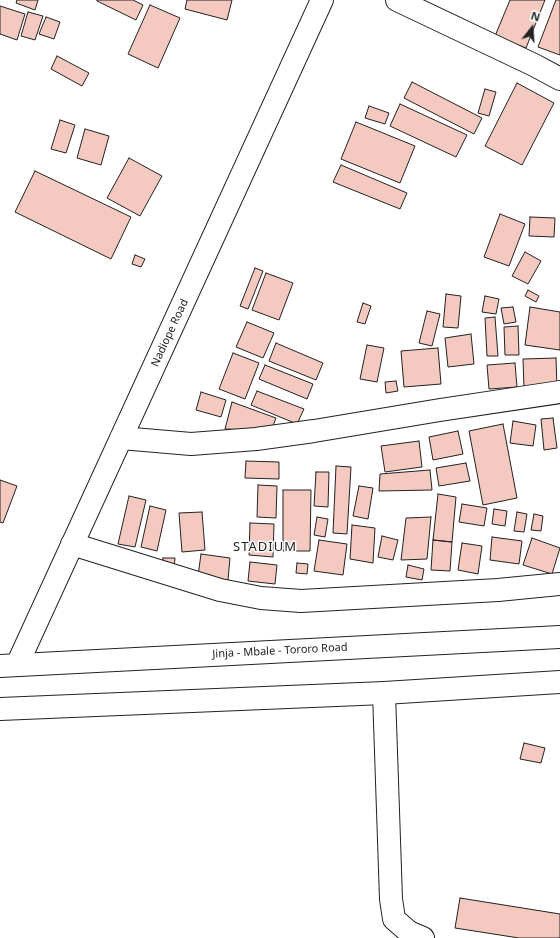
<!DOCTYPE html>
<style>
body{margin:0}
#map{position:relative;width:560px;height:938px;overflow:hidden;background:#fff;font-family:"Noto Sans",sans-serif}
canvas{display:block}
.north{position:absolute;left:512px;top:8px;width:40px;height:40px;-webkit-text-stroke:3px #fff;paint-order:stroke;rotate:17deg;font-size:11px;font-weight:700;line-height:16px;text-align:center;color:#222}
.north::after{content:'';display:block;margin:auto;width:14px;height:18px;background:#222;clip-path:polygon(50% 0,100% 100%,50% 72%,0 100%)}
</style>
<div id="map">
<canvas width="560" height="938"></canvas>
<div class="north">N</div>
</div>
<script>
const c = document.querySelector('canvas').getContext('2d');
c.lineJoin = 'round';
function paint(path, color) { c.fillStyle = color; c.fill(path, 'evenodd'); }
const shape = rows => new Path2D(rows.map(r => 'M' + r).join(''));
function strokePath(path, color, width, dash) { c.strokeStyle = color; c.lineWidth = width; c.lineCap = dash ? 'butt' : 'round'; c.setLineDash(dash || []); c.stroke(path); }
function write(font, color, halo, rows, align = 'center') {
  c.font = font + ' "Noto Sans",sans-serif'; c.lineWidth = 3; c.setLineDash([]); c.textBaseline = 'middle'; c.strokeStyle = halo; c.fillStyle = color; for (const [text, x, y, turn = 0] of rows) {
    c.save(); c.translate(x, y); c.rotate((+turn || 0) * Math.PI / 180); c.textAlign = isNaN(turn) ? turn : align; if (halo) c.strokeText(text, 0, 0); c.fillText(text, 0, 0); c.restore();
  }
}
const building = shape([
 [17,0,38,0,35,10,16,3,17,0],
 [97,0,133,0,143,5,136,20,97,1,97,0],
 [187,0,232,0,227,20,185,9,187,0],
 [510,0,545,0,526,48,495,36,510,0],
 [556,0,560,0,560,55,538,47,556,0],
 [150,5,180,18,158,68,128,54,150,5],
 [0,6,25,14,17,40,0,34,0,6],
 [28,12,43,16,35,40,21,36,28,12],
 [46,17,60,22,54,39,39,34,46,17],
 [57,56,89,73,82,86,51,69,57,56],
 [412,82,482,118,474,134,404,98,412,82],
 [517,83,554,103,522,165,485,146,517,83],
 [485,89,496,92,489,116,478,113,485,89],
 [400,104,467,135,456,157,390,126,400,104],
 [369,106,389,113,385,124,365,118,369,106],
 [60,120,75,125,66,153,51,149,60,120],
 [356,122,415,146,400,183,341,159,356,122],
 [85,129,109,136,101,165,77,158,85,129],
 [129,158,162,176,140,216,107,198,129,158],
 [341,165,407,193,400,209,333,182,341,165],
 [35,171,131,217,111,259,15,212,35,171],
 [500,214,525,224,509,266,484,257,500,214],
 [530,217,555,218,554,237,529,236,530,217],
 [525,252,541,261,528,284,512,276,525,252],
 [135,255,145,259,141,267,132,264,135,255],
 [255,268,263,271,248,309,240,306,255,268],
 [266,273,293,283,279,320,252,310,266,273],
 [528,290,539,296,536,302,525,296,528,290],
 [446,294,461,296,458,328,443,327,446,294],
 [485,296,499,299,496,314,482,312,485,296],
 [363,303,371,306,365,324,357,322,363,303],
 [513,307,516,322,504,324,501,308,513,307],
 [530,307,560,312,560,350,525,345,530,307],
 [427,311,440,314,432,346,419,343,427,311],
 [495,317,498,356,487,356,485,318,495,317],
 [247,322,274,333,263,358,236,347,247,322],
 [518,326,519,355,505,355,504,327,518,326],
 [471,334,474,364,448,367,445,338,471,334],
 [276,343,323,363,316,380,269,361,276,343],
 [367,345,384,348,377,382,360,379,367,345],
 [438,348,441,384,404,387,401,351,438,348],
 [233,353,259,363,245,399,219,389,233,353],
 [556,358,557,388,524,389,523,359,556,358],
 [515,363,517,387,489,389,487,365,515,363],
 [265,365,313,384,307,399,259,379,265,365],
 [396,381,398,391,386,393,385,382,396,381],
 [257,391,304,409,297,424,251,405,257,391],
 [201,392,226,400,221,417,196,410,201,392],
 [232,402,276,418,271,431,225,429,232,402],
 [553,418,557,448,544,450,541,419,553,418],
 [513,421,536,425,533,446,510,443,513,421],
 [503,424,517,498,483,505,469,431,503,424],
 [458,431,463,454,433,460,429,437,458,431],
 [419,441,422,467,385,472,381,446,419,441],
 [246,461,279,462,279,479,245,478,246,461],
 [466,463,470,481,439,486,436,468,466,463],
 [336,466,351,467,347,534,333,533,336,466],
 [430,470,432,490,379,491,380,474,430,470],
 [316,472,329,472,328,507,314,506,316,472],
 [0,480,17,486,3,523,0,522,0,480],
 [258,485,277,486,276,518,257,517,258,485],
 [359,486,373,488,368,519,353,516,359,486],
 [283,490,311,490,310,551,283,551,283,490],
 [438,494,456,497,452,542,433,540,438,494],
 [129,496,146,500,135,547,118,544,129,496],
 [462,504,487,508,484,526,459,522,462,504],
 [150,506,166,510,157,551,141,547,150,506],
 [494,509,507,511,505,526,492,524,494,509],
 [202,512,205,550,182,552,179,513,202,512],
 [517,512,527,514,524,532,514,531,517,512],
 [534,514,543,516,541,531,531,530,534,514],
 [317,517,328,519,325,537,314,535,317,517],
 [431,517,427,559,401,560,406,518,431,517],
 [250,523,274,524,273,557,249,555,250,523],
 [352,525,375,528,373,563,350,559,352,525],
 [382,536,398,540,393,560,378,557,382,536],
 [492,537,522,541,519,564,490,560,492,537],
 [532,538,560,548,552,574,523,565,532,538],
 [319,540,347,544,343,575,314,571,319,540],
 [433,540,452,542,450,571,431,570,433,540],
 [462,543,482,546,478,574,458,570,462,543],
 [201,554,230,558,228,580,198,576,201,554],
 [163,558,175,558,174,570,162,569,163,558],
 [250,562,277,565,275,584,248,581,250,562],
 [297,563,308,564,307,574,296,573,297,563],
 [408,565,424,569,422,580,406,577,408,565],
 [524,743,545,748,541,763,520,759,524,743],
 [460,898,560,914,560,938,519,938,455,928,460,898]
]);
paint(building, '#f3c9c0');
strokePath(building, '#222', 1);
const minor = shape([
 [397,0,534,65,560,79],
 [121,438,191,444,256,439,314,431,440,410,560,392],
 [72,544,220,590,261,598,301,601,498,590,560,584],
 [17,665,322,0],
 [384,693,391,899,394,919,409,932,423,938]
]);
const highway = shape([
 [0,666,560,637],
 [0,709,384,693,560,682]
]);
strokePath(minor, '#222', 24);
strokePath(highway, '#222', 24);
strokePath(minor, '#fff', 22);
strokePath(highway, '#fff', 22);
write('11px', '#222', '#fff', [
 ["Nadiope Road",170,333,-65],
 ["Jinja - Mbale - Tororo Road",280,651,-3]
]);
c.letterSpacing = '1px';
write('13px', '#222', '#fff', [
 ["STADIUM",265,547]
]);
c.letterSpacing = '0px';
</script>
